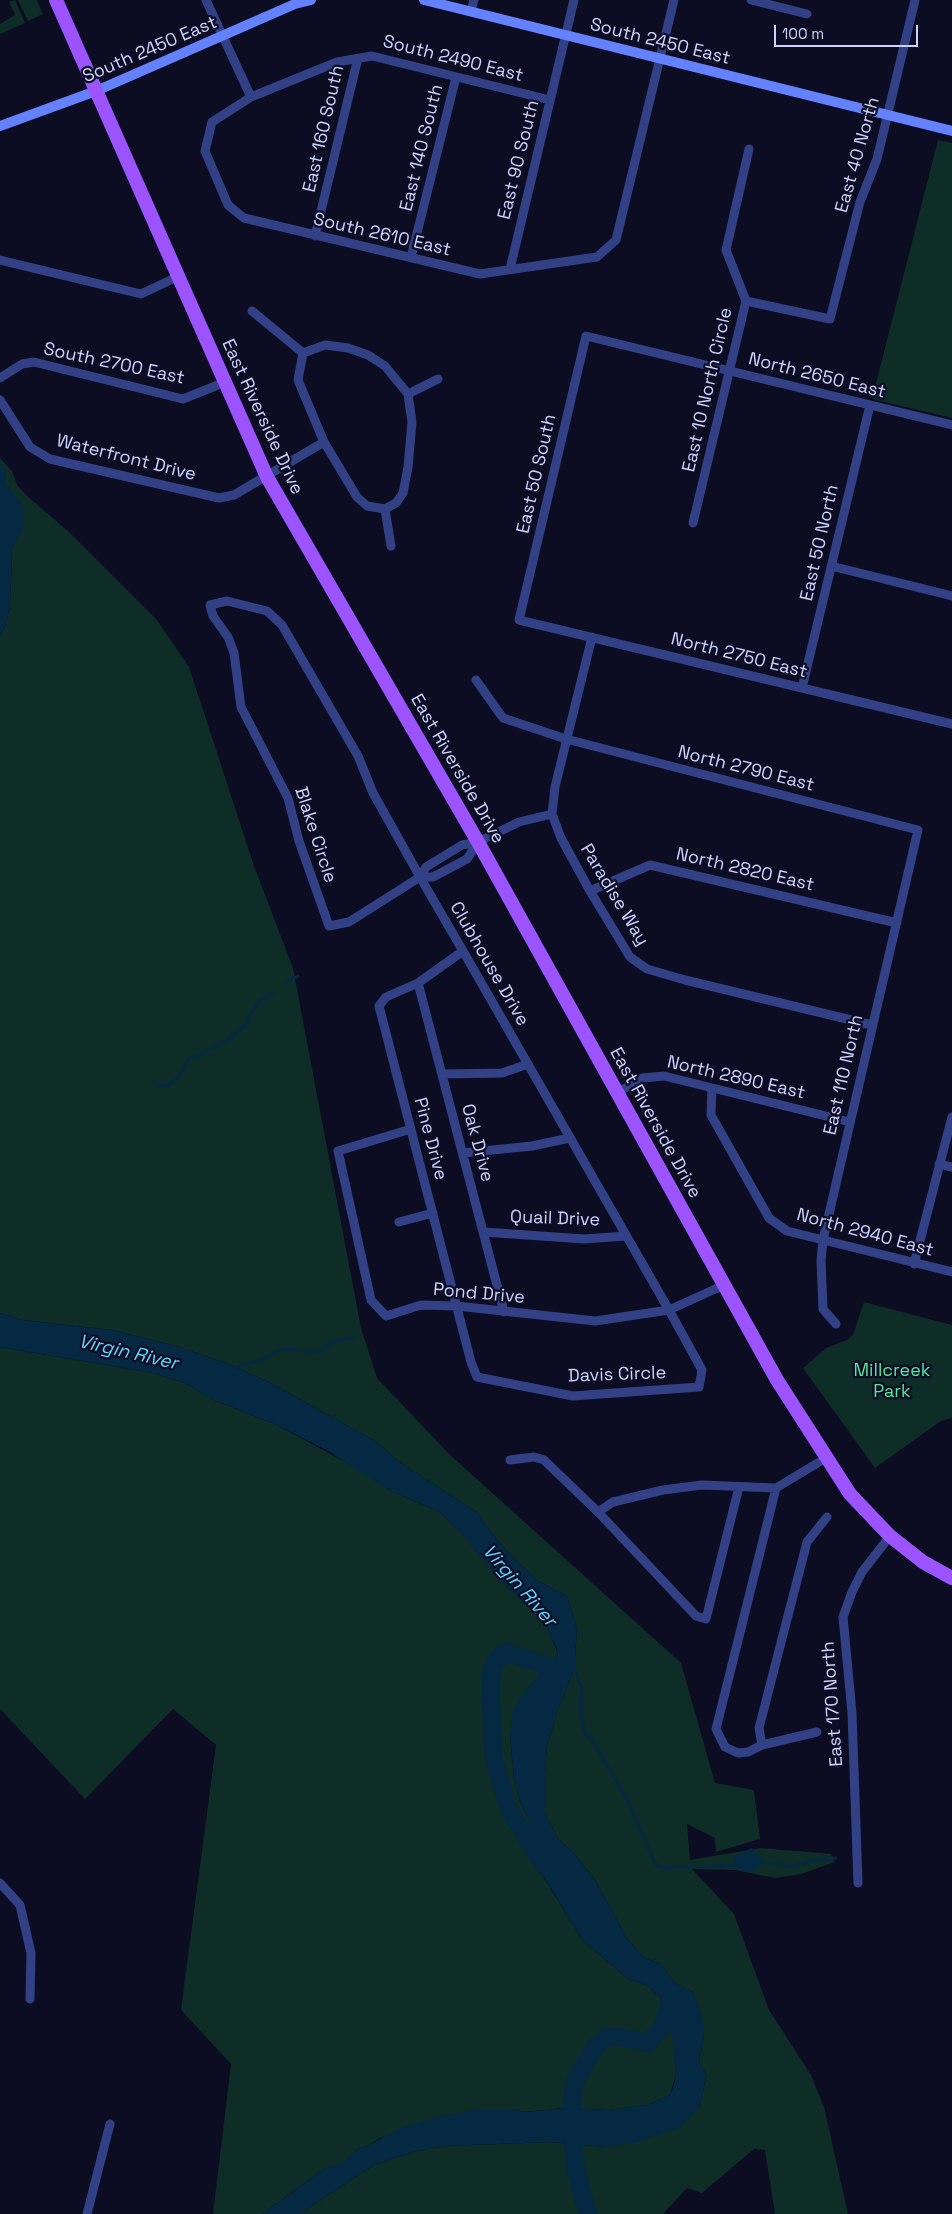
<!DOCTYPE html>
<style>
body{margin:0}
#map{position:relative;width:952px;height:2214px;overflow:hidden;background:#0c0c23;font-family:"Space Grotesk",sans-serif}
canvas{display:block}
.scale{position:absolute;left:774px;top:25px;width:144px;height:22px;box-sizing:border-box;border:2px solid #cdd2ff;border-top:0;padding-left:6px;font-size:15px;line-height:18px;white-space:nowrap;color:#cdd2ff;-webkit-text-stroke:4px #0c0c23;paint-order:stroke}
</style>
<div id="map">
<canvas width="952" height="2214"></canvas>
<div class="scale">100 m</div>
</div>
<script>
const c = document.querySelector('canvas').getContext('2d');
c.lineJoin = 'round';
function paint(path, color) { c.fillStyle = color; c.fill(path, 'evenodd'); }
const shape = rows => new Path2D(rows.map(r => 'M' + r).join(''));
function strokePath(path, color, width, dash) { c.strokeStyle = color; c.lineWidth = width; c.lineCap = dash ? 'butt' : 'round'; c.setLineDash(dash || []); c.stroke(path); }
function write(font, color, halo, rows, align = 'center') {
  c.font = font + ' "Space Grotesk",sans-serif'; c.lineWidth = 4.5; c.setLineDash([]); c.textBaseline = 'middle'; c.strokeStyle = halo; c.fillStyle = color; for (const [text, x, y, turn = 0] of rows) {
    c.save(); c.translate(x, y); c.rotate((+turn || 0) * Math.PI / 180); c.textAlign = isNaN(turn) ? turn : align; if (halo) c.strokeText(text, 0, 0); c.fillText(text, 0, 0); c.restore();
  }
}
paint(shape([
 [15,0,25,23,0,34,0,24,15,15,9,2],
 [18,0,37,0,43,14,28,21],
 [938,140,952,143,952,418,872,399],
 [0,458,12,471,17,485,27,496,69,532,157,620,189,667,254,866,293,968,361,1328,377,1378,449,1454,681,1663,715,1783,754,1790,760,1839,716,1852,715,1838,687,1824,690,1860,761,1848,831,1854,835,1862,801,1874,775,1878,735,1870,692,1869,734,1914,769,2010,811,2075,824,2107,848,2214,775,2214,765,2150,754,2149,702,2193,687,2188,663,2214,300,2214,374,2165,413,2152,447,2146,549,2142,604,2147,699,2108,707,2074,699,2062,704,2036,693,1992,675,1983,661,1964,645,1958,628,1940,595,1880,574,1853,559,1840,545,1814,545,1774,547,1746,559,1707,574,1670,577,1629,567,1596,538,1581,510,1555,486,1526,478,1513,401,1463,375,1441,273,1384,229,1364,179,1347,112,1330,22,1320,0,1313,0,635,5,627,10,606,12,549,21,531,0,527],
 [864,1302,952,1325,952,1418,941,1421,875,1468,803,1368,826,1348,847,1340,853,1335],
 [0,1347,153,1373,185,1383,216,1401,277,1425,362,1471,389,1490,440,1512,461,1532,499,1579,540,1617,549,1630,558,1655,551,1666,529,1687,510,1736,514,1778,520,1802,529,1819,544,1878,583,1941,628,1979,646,1985,660,1997,671,2023,674,2043,676,2074,670,2095,647,2105,608,2110,564,2108,524,2112,513,2109,380,2138,369,2145,357,2149,344,2163,324,2169,262,2214,213,2214,231,2064,181,2010,216,1745,173,1709,85,1799,0,1709]
]), '#0e2d26');
paint(shape([
 [0,464,6,472,5,483,24,507,24,526,12,550,10,606,5,627,0,635],
 [0,1313,22,1320,112,1330,179,1347,229,1364,273,1384,375,1441,401,1463,478,1513,486,1526,510,1555,538,1581,567,1596,577,1629,574,1670,559,1707,547,1746,545,1774,545,1814,559,1840,574,1853,595,1880,628,1940,645,1958,661,1964,675,1983,693,1992,702,2017,704,2036,699,2062,707,2074,699,2108,679,2128,634,2143,604,2147,549,2142,447,2146,413,2152,374,2165,300,2214,262,2214,324,2169,344,2162,357,2149,369,2145,399,2129,446,2115,483,2109,513,2109,524,2112,564,2108,608,2110,647,2105,670,2095,674,2085,676,2074,671,2023,660,1997,646,1985,628,1979,583,1941,536,1864,532,1851,529,1819,520,1802,514,1778,510,1736,513,1712,518,1701,538,1676,551,1666,558,1655,556,1646,540,1617,499,1579,461,1533,440,1512,389,1490,328,1451,277,1425,216,1401,185,1383,153,1373,0,1347],
 [751,1848,763,1860,754,1872,738,1869,733,1858]
]), '#052843');
strokePath(shape([
 [286,983,298,976],
 [154,1083,166,1087,179,1077,189,1058,201,1055,227,1040,247,1024,249,1016,259,1002,274,994],
 [234,1368,264,1359,282,1349,319,1352,333,1341,355,1337],
 [571,1668,575,1671,582,1689,581,1715,586,1736,591,1739,625,1795,656,1865,664,1868,740,1865],
 [756,1864,769,1862,791,1867,811,1861,836,1858]
]), '#052843', 3);
strokePath(shape([
 [545,1867,509,1809,494,1760,490,1682,494,1663,505,1652,557,1669,567,1666,567,1660],
 [588,2214,576,2170,570,2121,574,2084,594,2048,607,2037,621,2037,648,2043,663,2026,672,1996,670,1993]
]), '#052843', 18);
strokePath(shape([
 [206,0,251,97],
 [751,0,807,14],
 [471,11,474,0],
 [550,100,372,56,337,62,251,97,212,122,205,151,228,205,244,218,480,274,597,257,616,240,674,0],
 [315,236,358,58],
 [411,257,456,77],
 [0,260,141,294,177,277],
 [510,269,574,0],
 [746,301,830,319,860,202,877,159,915,0],
 [252,311,303,353],
 [325,345,348,348,368,355,385,366,408,394,412,422,408,467,403,493,396,503,385,509,367,506,357,497,324,442,298,380,303,353,325,345],
 [0,378,22,364,34,362,183,399,223,383],
 [408,394,438,379],
 [0,400,30,447,50,459,219,498,234,495,324,442],
 [952,425,586,336,519,620,952,724],
 [385,509,391,546],
 [693,523,746,301,726,250,749,149],
 [831,566,952,596],
 [592,637,555,787,552,814,561,838,590,891,630,957,647,969,685,980,872,1025],
 [476,680,503,718,566,739,918,830,823,1240,821,1260,823,1309,836,1324],
 [802,688,870,405],
 [420,877,433,877,467,859,478,842],
 [590,891,650,865,897,923],
 [463,951,418,983,386,997,379,1006,471,1362,477,1377,573,1396,699,1387,702,1370,669,1310,463,951,420,877,373,793,358,756,282,625,267,611,227,601,210,605,213,616,228,637,234,653,241,707,288,798,299,841,329,926,349,922,420,877,426,867,462,845,478,842,519,822,552,814],
 [418,983,504,1312],
 [442,1074,502,1073,528,1064],
 [712,1088,711,1115,769,1218,787,1231,952,1272],
 [617,1093,642,1078,664,1076,850,1122],
 [411,1129,338,1151,371,1300,386,1316,421,1305,457,1306,595,1321,669,1310,724,1285],
 [463,1153,532,1146,570,1138],
 [939,1164,952,1167],
 [399,1222,433,1213],
 [484,1232,584,1239,626,1236],
 [914,1264,952,1117],
 [510,1460,534,1457,544,1460,598,1512,696,1616,706,1619,739,1487],
 [776,1488,716,1729,725,1747,738,1753,748,1752,762,1745,817,1732],
 [598,1512,613,1502,663,1490,702,1485,776,1488,826,1458],
 [762,1745,759,1728,807,1542,827,1517],
 [0,1883,20,1905,31,1953,30,1999],
 [858,1883,852,1713,843,1617,852,1592,862,1572,890,1536],
 [87,2214,110,2124]
]), '#324186', 9);
strokePath(shape([
 [424,0,952,131],
 [0,126,96,91,295,4,311,0]
]), '#6481ff', 10);
strokePath(shape([
 [56,0,267,477,478,842,777,1380,850,1494,890,1536,923,1562,952,1578]
]), '#9b54ff', 14);
write('18px', '#cdd2ff', '#0c0c23', [
 ["South 2450 East",660,42,14],
 ["South 2450 East",150,50,-23],
 ["South 2490 East",453,59,14],
 ["East 160 South",324,129,-77],
 ["East 140 South",422,148,-76],
 ["East 40 North",858,155,-74],
 ["East 90 South",519,160,-76],
 ["South 2610 East",382,235,13],
 ["South 2700 East",114,364,12],
 ["North 2650 East",817,376,14],
 ["East 10 North Circle",708,390,-77],
 ["East Riverside Drive",262,417,65],
 ["Waterfront Drive",126,458,14],
 ["East 50 South",537,474,-77],
 ["East 50 North",820,543,-77],
 ["North 2750 East",739,656,14],
 ["East Riverside Drive",457,769,60],
 ["North 2790 East",746,769,14],
 ["Blake Circle",315,835,72],
 ["North 2820 East",745,870,13],
 ["Paradise Way",614,895,59],
 ["Clubhouse Drive",489,964,60],
 ["East 110 North",844,1075,-77],
 ["North 2890 East",736,1078,13],
 ["East Riverside Drive",655,1123,61],
 ["Pine Drive",430,1139,75],
 ["Oak Drive",477,1143,75],
 ["Quail Drive",555,1219,2],
 ["North 2940 East",865,1233,15],
 ["Pond Drive",479,1294,5],
 ["Davis Circle",617,1375,-2],
 ["East 170 North",833,1704,-94]
]);
write('18px', '#4feaa2', '#0c0c23', [
 ["Millcreek",892,1371],
 ["Park",892,1392]
]);
write('italic 19px', '#5bd6ff', '#0c0c23', [
 ["Virgin River",128,1353,13],
 ["Virgin River",519,1586,49]
]);
</script>
